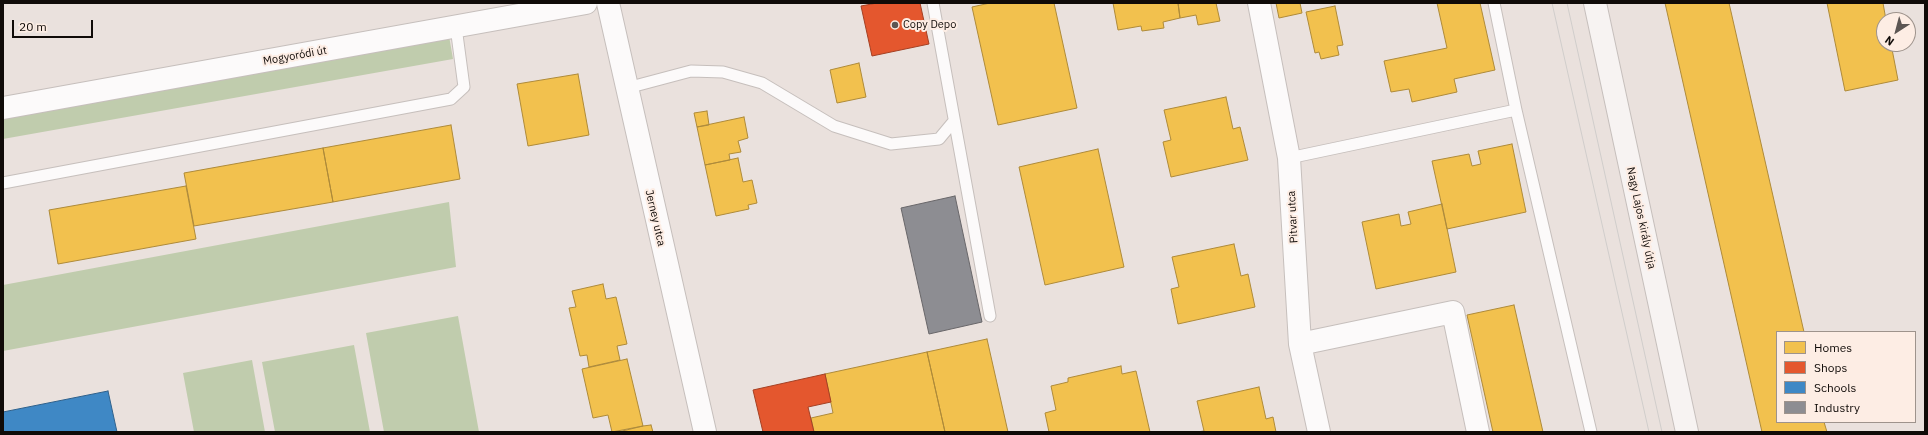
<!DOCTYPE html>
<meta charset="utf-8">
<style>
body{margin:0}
#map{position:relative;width:1928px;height:435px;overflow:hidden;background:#eae1dd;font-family:"IBM Plex Sans",sans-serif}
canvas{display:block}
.frame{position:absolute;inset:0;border:4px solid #100b08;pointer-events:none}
.legend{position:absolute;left:1776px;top:331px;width:140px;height:92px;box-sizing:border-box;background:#fdede4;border:1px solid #9e938c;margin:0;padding:5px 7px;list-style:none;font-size:12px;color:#100b08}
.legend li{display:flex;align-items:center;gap:8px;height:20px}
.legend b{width:20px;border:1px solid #9e938c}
.north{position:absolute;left:1876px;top:12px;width:40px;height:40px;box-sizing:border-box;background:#fdede4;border:1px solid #9e938c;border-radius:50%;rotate:216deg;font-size:11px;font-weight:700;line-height:16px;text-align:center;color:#100b08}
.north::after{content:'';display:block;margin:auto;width:14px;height:18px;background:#5c5653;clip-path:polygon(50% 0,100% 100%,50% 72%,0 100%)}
.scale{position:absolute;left:12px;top:20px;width:81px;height:18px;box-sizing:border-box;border:2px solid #100b08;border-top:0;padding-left:5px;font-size:12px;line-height:14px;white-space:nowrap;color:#100b08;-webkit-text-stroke:3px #fdede4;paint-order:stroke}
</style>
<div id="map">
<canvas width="1928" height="435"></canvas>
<div class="frame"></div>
<ul class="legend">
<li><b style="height:11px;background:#f2c14e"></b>Homes</li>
<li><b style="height:11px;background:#e4572e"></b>Shops</li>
<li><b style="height:11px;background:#3f88c5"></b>Schools</li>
<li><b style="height:11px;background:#8d8d92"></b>Industry</li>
</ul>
<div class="north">N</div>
<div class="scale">20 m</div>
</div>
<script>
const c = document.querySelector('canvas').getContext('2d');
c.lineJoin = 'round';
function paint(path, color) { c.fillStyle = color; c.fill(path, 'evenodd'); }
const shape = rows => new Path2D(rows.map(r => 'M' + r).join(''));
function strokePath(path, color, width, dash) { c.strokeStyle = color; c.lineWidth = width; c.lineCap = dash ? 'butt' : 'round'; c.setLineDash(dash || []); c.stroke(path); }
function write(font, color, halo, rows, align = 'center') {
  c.font = font + ' "IBM Plex Sans",sans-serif'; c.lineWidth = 4; c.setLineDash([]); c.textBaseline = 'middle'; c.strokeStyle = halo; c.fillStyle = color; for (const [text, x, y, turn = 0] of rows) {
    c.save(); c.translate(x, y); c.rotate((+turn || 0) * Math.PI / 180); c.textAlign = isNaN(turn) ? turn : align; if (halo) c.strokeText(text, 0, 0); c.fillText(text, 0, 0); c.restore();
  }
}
paint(shape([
 [449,36,453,59,3,139,3,115],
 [449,202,456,267,3,351,3,285],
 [458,316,479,432,384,432,366,333],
 [354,345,370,432,275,432,262,362],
 [252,360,265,432,194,432,183,373]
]), '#c0ccad');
const homes = shape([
 [990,3,1054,3,1077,108,998,125,972,7,990,3],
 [1113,3,1178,3,1180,18,1163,22,1164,28,1142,31,1141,26,1118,30,1113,3],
 [1178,3,1216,3,1220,21,1198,25,1196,15,1180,18,1178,3],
 [1276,3,1300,3,1302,13,1279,18,1276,3],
 [1437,3,1480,3,1495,70,1454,79,1457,92,1412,102,1409,89,1391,92,1384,61,1447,48,1437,3],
 [1665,3,1729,3,1804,332,1777,332,1777,422,1824,422,1827,432,1762,432,1665,3],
 [1827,3,1883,3,1886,20,1884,20,1884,44,1891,44,1898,80,1845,91,1827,3],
 [1335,6,1343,45,1337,46,1339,55,1321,59,1319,52,1315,53,1306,12,1335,6],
 [859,63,866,97,837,103,830,70,859,63],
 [578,74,589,135,528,146,517,84,578,74],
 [1226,97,1233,129,1240,127,1248,160,1171,177,1163,142,1171,140,1164,110,1226,97],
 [707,111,709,125,697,127,694,113,707,111],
 [744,117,748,138,738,141,741,152,729,154,730,160,705,165,697,127,744,117],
 [451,125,460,179,333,202,323,148,451,125],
 [1512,144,1526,212,1447,229,1432,161,1469,154,1472,166,1481,164,1478,151,1512,144],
 [323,148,333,202,194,226,184,173,323,148],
 [1098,149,1124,267,1045,285,1019,167,1098,149],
 [738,158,743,182,752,180,757,203,748,205,749,209,716,216,705,165,738,158],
 [186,186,196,239,58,264,49,210,186,186],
 [1442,204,1456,272,1376,289,1362,222,1399,214,1401,226,1411,224,1408,212,1442,204],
 [1234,244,1241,276,1248,274,1255,307,1178,324,1171,289,1179,287,1172,257,1234,244],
 [603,284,606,299,616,297,627,344,617,346,620,360,589,367,587,355,580,356,569,308,576,307,572,291,603,284],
 [1514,305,1543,432,1493,432,1467,315,1514,305],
 [987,339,1008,432,945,432,927,352,987,339],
 [927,352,945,432,814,432,811,418,833,413,825,374,927,352],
 [627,359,643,426,612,432,608,415,593,418,582,369,627,359],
 [1121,366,1122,374,1136,371,1150,432,1049,432,1045,413,1056,410,1051,386,1068,382,1068,378,1121,366],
 [1259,387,1266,419,1273,417,1276,432,1197,432,1204,431,1197,401,1259,387],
 [651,425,653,432,618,432,643,426,651,425]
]);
paint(homes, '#f2c14e');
strokePath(homes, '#ae8a39', 1);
const shops = shape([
 [877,3,920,3,929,44,872,56,861,6,877,3],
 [825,374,831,402,808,407,814,432,763,432,753,390,825,374]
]);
paint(shops, '#e4572e');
strokePath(shops, '#a44023', 1);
const schools = shape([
 [108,391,117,432,3,432,3,412,108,391]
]);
paint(schools, '#3f88c5');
strokePath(schools, '#31628c', 1);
const industry = shape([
 [955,196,982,322,929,334,901,208,955,196]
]);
paint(industry, '#8d8d92');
strokePath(industry, '#686669', 1);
const service = shape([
 [933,3,990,316],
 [1494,3,1516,110,1591,432],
 [627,88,691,71,723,72,762,83,834,126,891,144,939,139,954,121],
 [1289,158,1516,110],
 [3,183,451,99,464,87,456,27]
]);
const minor = shape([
 [608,3,705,432],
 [1259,3,1289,158,1300,344,1319,432],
 [1300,344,1453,312,1478,432]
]);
const tertiary = shape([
 [3,108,586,3]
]);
const secondary = shape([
 [1595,3,1687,432]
]);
strokePath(service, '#c6bfbc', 13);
strokePath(minor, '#c6bfbc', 24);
strokePath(tertiary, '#c6bfbc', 24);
strokePath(secondary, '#c6bfbc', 24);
strokePath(service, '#fcfafa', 11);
strokePath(minor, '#fcfafa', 22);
strokePath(tertiary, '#fcfafa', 22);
strokePath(secondary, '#f7f3f2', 22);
strokePath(shape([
 [1552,3,1649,432],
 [1567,3,1662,432]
]), '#d0cdcb', 1);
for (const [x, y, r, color] of [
 [895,25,4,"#5c5653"]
]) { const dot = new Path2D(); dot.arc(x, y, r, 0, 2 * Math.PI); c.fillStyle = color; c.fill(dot); strokePath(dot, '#fdede4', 1.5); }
write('11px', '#100b08', '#fdede4', [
 ["Copy Depo",903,25]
], 'left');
write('11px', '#100b08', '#fdede4', [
 ["Mogyoródi út",295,56,-10],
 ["Pitvar utca",1293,217,-93],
 ["Jerney utca",655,218,77],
 ["Nagy Lajos király útja",1641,218,78]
]);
</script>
